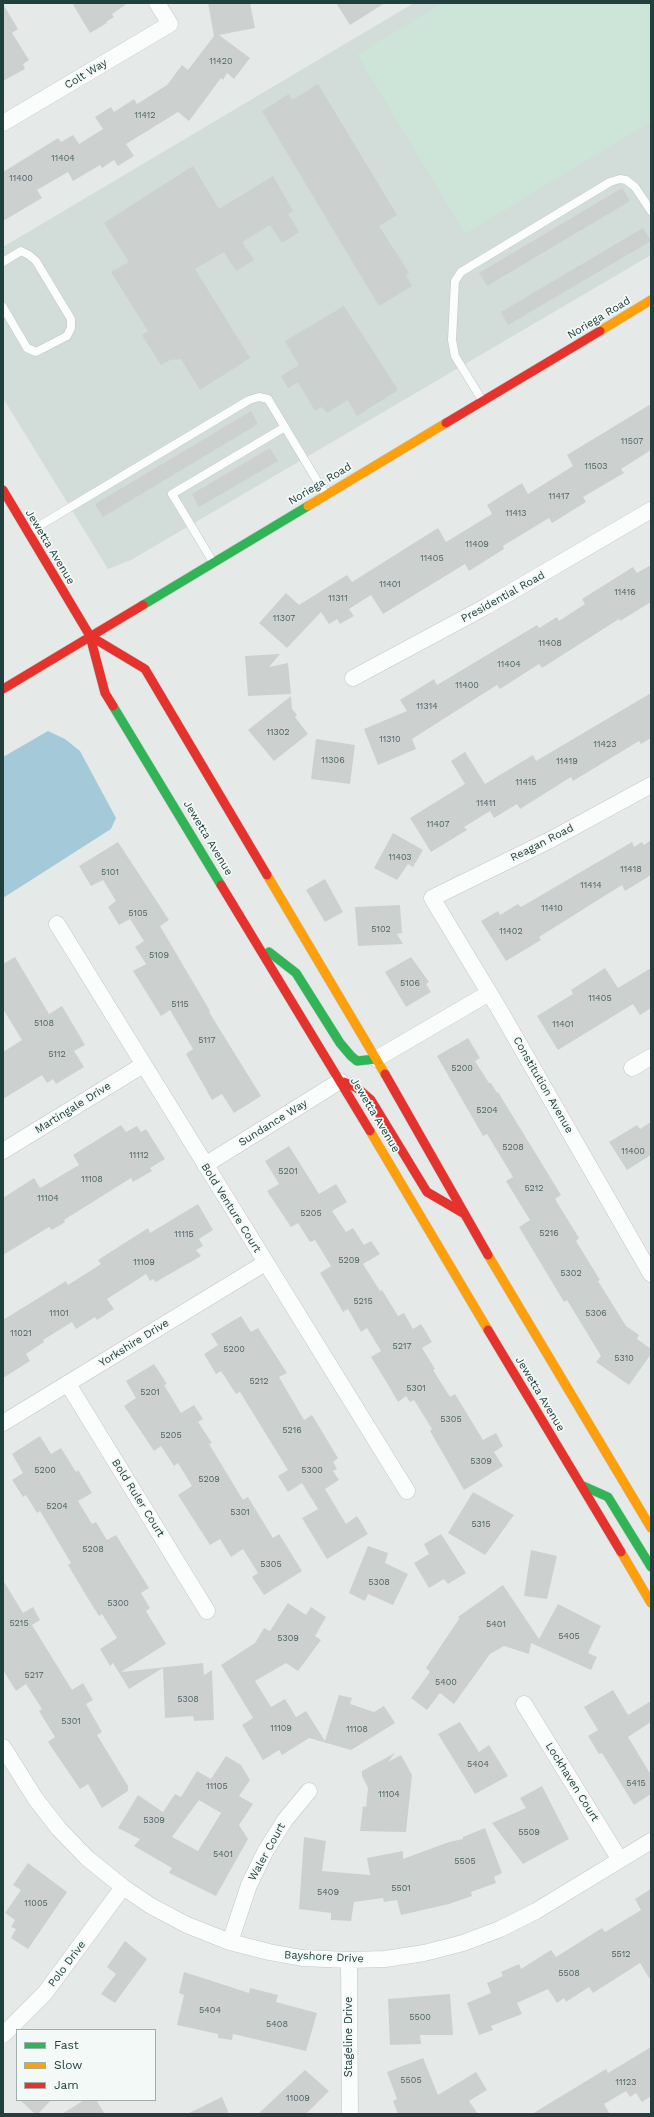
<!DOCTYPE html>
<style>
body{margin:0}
#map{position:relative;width:654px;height:2117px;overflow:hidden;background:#e5eae9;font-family:"Work Sans",sans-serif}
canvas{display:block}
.frame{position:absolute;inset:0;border:4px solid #213f3c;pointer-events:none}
.legend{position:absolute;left:16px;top:2029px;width:140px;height:72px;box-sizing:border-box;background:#f3f9f7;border:1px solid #9fafac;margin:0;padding:5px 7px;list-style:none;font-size:12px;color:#213f3c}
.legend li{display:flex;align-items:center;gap:8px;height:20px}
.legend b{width:20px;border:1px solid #9fafac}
</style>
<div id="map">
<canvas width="654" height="2117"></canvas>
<div class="frame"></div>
<ul class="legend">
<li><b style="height:5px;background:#30b455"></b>Fast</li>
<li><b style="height:5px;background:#ff9f0a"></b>Slow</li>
<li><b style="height:5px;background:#e5322d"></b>Jam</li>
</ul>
</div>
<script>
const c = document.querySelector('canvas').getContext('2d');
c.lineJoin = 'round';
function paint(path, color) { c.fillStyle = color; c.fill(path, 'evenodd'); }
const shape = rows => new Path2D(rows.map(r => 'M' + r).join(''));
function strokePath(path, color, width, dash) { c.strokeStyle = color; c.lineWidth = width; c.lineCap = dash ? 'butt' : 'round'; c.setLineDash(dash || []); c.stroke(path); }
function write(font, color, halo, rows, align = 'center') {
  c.font = font + ' "Work Sans",sans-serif'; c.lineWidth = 3.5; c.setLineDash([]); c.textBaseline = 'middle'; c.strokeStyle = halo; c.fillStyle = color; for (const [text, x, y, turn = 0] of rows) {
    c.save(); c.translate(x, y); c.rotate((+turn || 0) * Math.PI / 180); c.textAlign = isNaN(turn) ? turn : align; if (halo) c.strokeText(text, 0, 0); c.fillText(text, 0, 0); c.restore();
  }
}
paint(shape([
 [414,3,651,3,651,255,131,560,108,569,3,398,3,247]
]), '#d2dcd9');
paint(shape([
 [443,3,651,3,651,122,465,234,357,55]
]), '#cde4d8');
paint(shape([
 [48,731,65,739,80,751,116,818,111,829,3,898,3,757]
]), '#a4cada');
paint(shape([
 [72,3,128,3,112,14,114,17,106,22,107,23,90,33],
 [208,3,250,3,255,28,219,35,250,58,234,79,227,73,223,80,221,78,189,121,178,112,126,144,134,156,118,166,114,160,102,168,100,165,73,181,68,172,37,190,42,198,3,221,3,172,58,138,61,142,73,135,79,144,103,129,95,117,111,107,114,112,134,99,137,104,167,85,182,65,188,70,214,36],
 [336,3,385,3,350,25],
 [3,4,18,29,12,33,29,60,23,64,25,69,3,81],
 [318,84,397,215,379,226,409,273,406,275,412,286,379,306,262,111,289,94,292,100],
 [193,166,219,209,273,176,293,211,288,214,299,232,282,243,270,225,242,242,254,260,236,271,224,252,195,269,250,358,200,390,181,359,170,360,161,365,142,335,148,331,111,272,129,262,104,223],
 [622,188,630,201,487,286,479,273],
 [643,228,651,241,508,325,501,312],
 [344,306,398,390,357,416,348,400,327,413,322,407,315,411,298,382,288,388,281,376,299,365,285,341],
 [651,404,651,450,621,469,624,473,583,497,586,502,552,523,549,518,503,546,504,549,469,571,465,564,383,614,371,595,349,609,354,616,340,624,337,619,329,624,321,612,287,648,259,623,286,593,299,605,347,575,352,582,438,528,446,542,492,514,487,505,522,483,528,494,573,466,567,455],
 [251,411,258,424,103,517,95,504],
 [270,448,278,461,199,507,192,494],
 [651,565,651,602,620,621,619,619,542,668,539,664,500,689,497,685,412,739,416,749,378,765,364,729,407,711,400,700,434,679,437,685,537,625,539,628,557,617,559,621,585,604,582,599,633,567,637,573],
 [280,654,269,667,288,663,291,694,248,696,245,656],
 [651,693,651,738,641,744,639,741,573,781,571,777,520,809,517,804,494,818,490,811,464,827,467,830,431,852,410,818,465,784,451,761,465,752,485,784,533,755,536,761],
 [291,696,292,709,297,715,295,717,308,734,274,761,248,730],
 [316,739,355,745,350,784,311,779],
 [393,833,423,850,413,867,408,864,397,880,374,868],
 [651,840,651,875,625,891,622,885,539,937,541,940,506,961,481,921,498,911,500,915,518,904,521,907,632,842,634,847,642,842,644,845],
 [118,842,169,920,160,926,210,1011,209,1012,261,1096,234,1113,222,1094,212,1100,186,1054,193,1049,170,1010,161,1016,133,971,146,964,135,947,144,941,130,919,119,925,108,907,116,901,103,880,91,886,79,866],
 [325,879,343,912,325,922,306,890],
 [400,905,402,933,397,934,403,944,358,946,355,907],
 [15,957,49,1014,62,1006,85,1045,74,1051,84,1067,56,1084,53,1079,47,1083,42,1075,3,1099,3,1052,22,1040,3,1009,3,964],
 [411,957,429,982,426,984,431,992,406,1007,385,972],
 [605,968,618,988,651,968,651,1008,640,1015,633,1004,558,1050,537,1016,573,994,571,990],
 [468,1038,480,1058,475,1061,489,1083,491,1083,497,1093,498,1092,561,1195,555,1199,579,1238,576,1241,600,1280,598,1281,626,1326,639,1335,637,1339,651,1349,651,1354,629,1385,596,1362,601,1356,567,1300,564,1302,519,1227,530,1220,506,1181,513,1177,487,1134,483,1136,437,1056],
 [651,1122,651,1155,627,1170,609,1142,637,1125,640,1129],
 [121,1125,126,1132,137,1126,141,1132,146,1129,165,1159,150,1168,152,1171,133,1182,131,1178,64,1220,65,1222,52,1230,49,1227,3,1255,3,1198,34,1178,40,1188,79,1165,73,1155],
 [289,1146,319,1194,336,1184,347,1202,332,1211,346,1232,353,1228,364,1245,371,1241,380,1254,363,1264,380,1291,382,1290,398,1316,404,1313,413,1329,421,1324,432,1342,422,1348,435,1369,433,1370,450,1397,455,1394,483,1440,496,1433,503,1446,494,1452,503,1466,464,1490,430,1431,432,1429,414,1400,410,1402,406,1396,398,1402,387,1383,371,1357,381,1351,367,1328,361,1332,348,1309,343,1312,332,1293,320,1273,331,1266,315,1240,310,1242,298,1223,291,1227,267,1191,279,1184,265,1161],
 [198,1204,213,1230,199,1239,203,1246,196,1250,201,1256,156,1282,153,1279,150,1281,146,1274,107,1299,114,1309,97,1320,95,1317,76,1329,72,1322,43,1340,44,1342,26,1354,30,1361,3,1378,3,1320,66,1281,68,1285,101,1264,98,1260,148,1228,150,1233],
 [241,1316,251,1332,258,1328,287,1373,279,1377,304,1420,312,1415,338,1458,333,1462,337,1469,333,1471,339,1480,325,1489,346,1524,357,1516,368,1534,327,1559,302,1518,318,1509,302,1483,288,1492,278,1476,288,1470,240,1392,236,1394,221,1371,216,1374,204,1354,218,1345,211,1334],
 [154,1364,167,1384,164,1385,181,1413,194,1405,203,1419,198,1422,212,1443,209,1444,243,1500,248,1497,273,1538,279,1534,302,1571,264,1595,252,1577,258,1573,243,1549,231,1557,220,1539,210,1545,178,1495,192,1486,178,1463,174,1466,161,1446,154,1451,124,1406,136,1398,126,1381],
 [40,1436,51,1454,61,1448,76,1472,78,1470,92,1493,78,1501,92,1524,96,1522,107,1540,116,1535,149,1588,141,1593,150,1608,146,1611,166,1644,121,1672,203,1663,204,1675,212,1670,214,1720,194,1721,193,1716,165,1718,163,1668,129,1689,113,1663,110,1666,100,1649,117,1638,102,1614,99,1616,87,1597,68,1565,71,1563,40,1511,37,1513,26,1495,23,1497,12,1480,23,1473,12,1454],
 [473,1492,514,1515,485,1555,448,1533],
 [441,1534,466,1573,448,1584,444,1579,429,1588,414,1563,429,1554,424,1544],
 [368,1546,388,1553,385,1563,408,1574,393,1605,368,1594,365,1601,349,1593],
 [531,1550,557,1556,547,1599,524,1596],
 [3,1580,23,1613,33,1607,40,1620,32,1625,72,1690,83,1683,93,1700,86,1704,102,1732,97,1735,128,1786,128,1791,102,1808,88,1784,80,1789,48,1742,55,1737,39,1711,42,1709,26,1684,16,1691,3,1670],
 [503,1585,539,1639,558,1604,601,1626,588,1653,597,1657,591,1670,531,1643,529,1654,504,1646,490,1654,454,1704,440,1693,427,1710,411,1698,430,1672,426,1668,459,1619,458,1617],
 [288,1603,306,1615,311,1607,326,1617,315,1636,321,1640,298,1671,286,1663,255,1681,271,1707,285,1699,296,1717,306,1711,325,1741,339,1695,352,1698,350,1704,374,1712,384,1706,395,1723,351,1750,309,1738,282,1755,279,1750,263,1760,242,1725,253,1718,221,1665,255,1643,264,1628,270,1631],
 [613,1690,628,1715,651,1701,651,1722,628,1737,651,1775,651,1794,634,1805,602,1753,599,1754,588,1736,598,1730,584,1707],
 [460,1722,479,1752,489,1745,508,1776,475,1794,438,1734],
 [395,1753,388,1762,401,1755,412,1775,406,1832,360,1831,363,1806,366,1807,368,1788,362,1776,362,1771],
 [226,1756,241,1765,250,1780,239,1796,253,1804,239,1825,248,1839,216,1896,169,1873,172,1868,134,1846,140,1839,118,1828,138,1795,163,1812,175,1794,181,1797,197,1771,211,1779],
 [199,1800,221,1813,198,1851,172,1837],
 [542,1786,569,1839,523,1864,492,1823,526,1808,520,1798],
 [485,1828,502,1873,494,1877,496,1883,471,1892,472,1896,449,1904,401,1915,397,1900,384,1902,383,1898,354,1902,351,1921,331,1920,331,1913,299,1909,304,1837,326,1841,322,1871,370,1875,367,1858,403,1851,403,1859,449,1842,463,1839,463,1837],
 [28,1863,67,1892,28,1949,11,1938,16,1929,11,1927,15,1920,5,1913,21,1890,13,1885],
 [651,1889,651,1981,640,1963,593,1993,589,1987,566,2002,564,1998,557,2003,548,1989,517,2003,522,2014,491,2026,493,2030,479,2035,467,2003,491,1993,487,1983,503,1976,501,1972,519,1964,521,1969,551,1950,556,1957,602,1928,605,1932,641,1910,635,1899],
 [125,1941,147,1959,115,2003,101,1994,116,1974,107,1967],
 [184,1972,249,1993,250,1988,278,1995,276,2002,317,2013,306,2051,233,2034,232,2040,218,2038,218,2034,177,2025,184,1995,179,1993],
 [450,1994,453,2035,420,2035,421,2044,390,2045,388,1999],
 [651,2047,651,2096,642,2102,636,2093,630,2097,626,2091,604,2104,610,2114,532,2114,606,2069,608,2073],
 [423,2058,438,2095,476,2072,487,2090,469,2101,478,2114,398,2114,393,2101,397,2099,387,2072],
 [305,2070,329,2091,306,2114,258,2114],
 [222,2097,229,2114,187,2114],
 [20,2100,51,2100,38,2114,35,2114],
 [84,2100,96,2100,105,2114,62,2114]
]), '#ccd1d0');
const lane = shape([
 [3,262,21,251,29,255,36,261,71,319,71,328,67,336,36,352,27,348,3,307],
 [482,400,455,356,452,340,455,281,461,272,610,182,620,179,626,180,635,187,651,211],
 [29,532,249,400,259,397,268,399,325,494],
 [213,562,172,494,285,427]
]);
const street = shape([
 [3,123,170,24,157,3],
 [353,678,487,606,651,510],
 [651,785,552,839,432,898,499,1009,651,1274],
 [57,924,407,1491],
 [376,1059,489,993],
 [632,1068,651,1057],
 [3,1151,143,1065],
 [205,1165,340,1081],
 [68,1384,207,1611],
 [3,1423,265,1263],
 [524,1704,620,1860],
 [3,1747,35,1798,59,1829,87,1858,123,1887,151,1906,187,1925,230,1942,269,1952,302,1958,349,1960,385,1959,424,1953,463,1943,500,1929,536,1911,651,1841],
 [230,1942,249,1885,265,1852,285,1820,309,1791],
 [349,1960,350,2114],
 [3,2035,45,1993,123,1887]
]);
const fast = shape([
 [143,605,308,506],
 [113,706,221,885],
 [269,952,296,973,340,1043,351,1056,357,1061,376,1059],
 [581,1485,608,1497,651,1567]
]);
const slow = shape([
 [600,331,651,300],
 [308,506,446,423],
 [267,875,385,1074],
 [370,1131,488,1330],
 [488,1255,651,1528],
 [621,1552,651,1603]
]);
const jam = shape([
 [446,423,600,331],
 [3,490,90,636,105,693,113,706],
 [90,636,145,669,267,875],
 [3,689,143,605],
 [221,885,370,1131],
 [385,1074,488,1255],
 [344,1082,357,1088,371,1100,427,1192,463,1213],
 [488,1330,621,1552]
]);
strokePath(lane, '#c2c7c6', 9);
strokePath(street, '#c2c7c6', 17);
strokePath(fast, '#c0c8c6', 10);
strokePath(slow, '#c0c8c6', 10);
strokePath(jam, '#c0c8c6', 10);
strokePath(lane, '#fbfcfc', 8);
strokePath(street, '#fbfcfc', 16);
strokePath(fast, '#30b455', 9);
strokePath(slow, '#ff9f0a', 9);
strokePath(jam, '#e5322d', 9);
write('9px', '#4c6462', null, [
 ["11420",221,61],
 ["11412",145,115],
 ["11404",63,158],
 ["11400",21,178],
 ["11507",632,441],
 ["11503",596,466],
 ["11417",559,496],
 ["11413",516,513],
 ["11409",477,544],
 ["11405",432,558],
 ["11401",390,584],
 ["11416",625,592],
 ["11311",338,598],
 ["11307",284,618],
 ["11408",550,643],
 ["11404",509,664],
 ["11400",467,685],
 ["11314",427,706],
 ["11302",278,732],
 ["11310",390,739],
 ["11423",605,744],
 ["11306",333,760],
 ["11419",567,761],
 ["11415",526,782],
 ["11411",486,803],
 ["11407",438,824],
 ["11403",400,857],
 ["11418",631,869],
 ["5101",110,872],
 ["11414",591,885],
 ["11410",552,908],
 ["5105",138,913],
 ["5102",381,929],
 ["11402",511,931],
 ["5109",159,955],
 ["5106",410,983],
 ["11405",600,998],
 ["5115",180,1004],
 ["5108",44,1023],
 ["11401",563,1024],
 ["5117",207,1040],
 ["5112",57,1054],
 ["5200",462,1068],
 ["5204",487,1110],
 ["5208",513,1147],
 ["11400",633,1151],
 ["11112",139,1155],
 ["5201",288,1171],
 ["11108",92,1179],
 ["5212",534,1188],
 ["11104",48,1198],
 ["5205",311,1213],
 ["5216",549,1233],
 ["11115",184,1234],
 ["5209",349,1260],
 ["11109",144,1262],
 ["5302",571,1273],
 ["5215",363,1301],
 ["11101",59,1313],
 ["5306",596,1313],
 ["11021",21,1333],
 ["5217",402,1346],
 ["5200",234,1349],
 ["5310",624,1358],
 ["5212",259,1381],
 ["5301",416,1388],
 ["5201",150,1392],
 ["5305",451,1419],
 ["5216",292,1430],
 ["5205",171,1435],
 ["5309",481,1461],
 ["5200",45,1470],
 ["5300",312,1470],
 ["5209",209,1479],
 ["5204",57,1506],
 ["5301",240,1512],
 ["5315",481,1524],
 ["5208",93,1549],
 ["5305",271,1564],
 ["5308",379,1582],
 ["5300",118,1603],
 ["5215",19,1623],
 ["5401",496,1624],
 ["5405",569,1636],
 ["5309",288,1638],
 ["5217",34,1675],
 ["5400",446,1682],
 ["5308",188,1699],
 ["5301",71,1721],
 ["11109",281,1728],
 ["11108",357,1729],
 ["5404",478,1764],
 ["5415",636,1783],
 ["11105",217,1786],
 ["11104",389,1794],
 ["5309",154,1820],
 ["5509",529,1832],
 ["5401",223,1854],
 ["5505",465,1861],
 ["5501",401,1888],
 ["5409",328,1892],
 ["11005",36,1903],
 ["5512",621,1954],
 ["5508",569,1973],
 ["5404",210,2010],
 ["5500",420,2017],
 ["5408",277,2024],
 ["5505",411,2080],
 ["11123",626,2082],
 ["11009",298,2098]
]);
write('11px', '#213f3c', '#f3f9f7', [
 ["Colt Way",86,74,-31],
 ["Noriega Road",599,318,-31],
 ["Noriega Road",320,484,-31],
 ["Jewetta Avenue",50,547,59],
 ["Presidential Road",503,597,-29],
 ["Jewetta Avenue",208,838,59],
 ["Reagan Road",542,843,-27],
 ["Constitution Avenue",543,1085,60],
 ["Martingale Drive",73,1108,-32],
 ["Jewetta Avenue",375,1115,59],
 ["Sundance Way",273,1123,-32],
 ["Bold Venture Court",231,1208,58],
 ["Yorkshire Drive",134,1343,-32],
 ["Jewetta Avenue",540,1394,59],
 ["Bold Ruler Court",138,1498,58],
 ["Lockhaven Court",572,1782,58],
 ["Waler Court",267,1852,-61],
 ["Bayshore Drive",324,1957,3],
 ["Polo Drive",67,1964,-53],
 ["Stageline Drive",349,2037,-90]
]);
</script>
